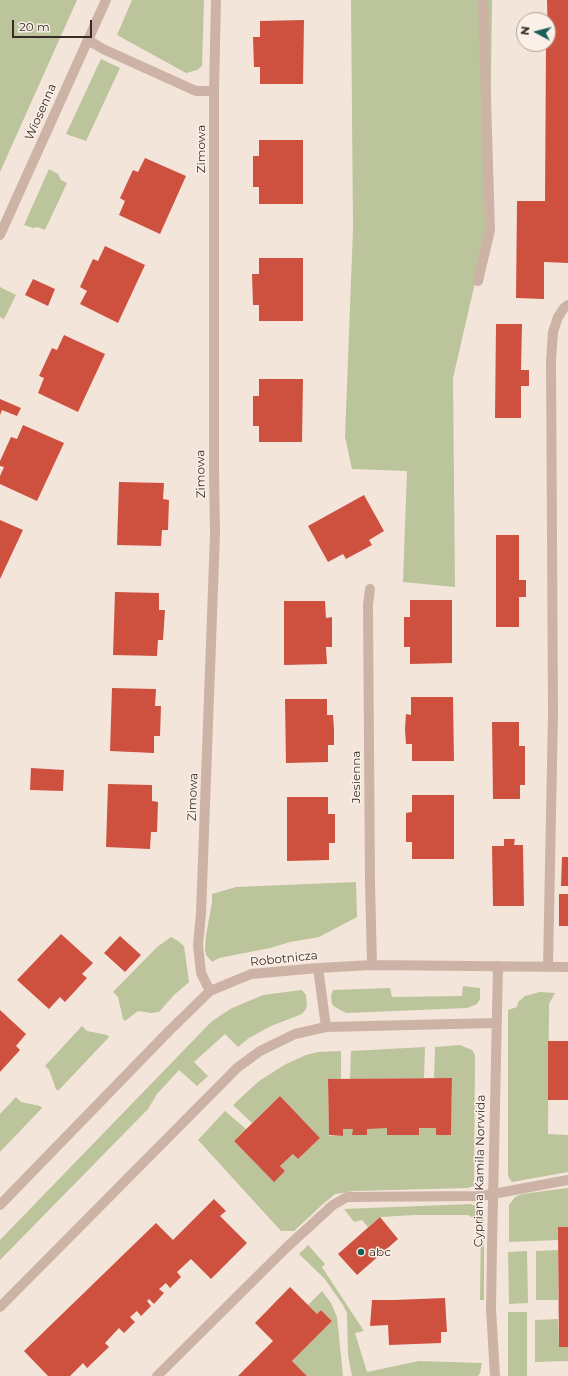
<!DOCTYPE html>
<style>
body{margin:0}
#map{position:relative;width:568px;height:1376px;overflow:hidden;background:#f4e5db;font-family:Montserrat,sans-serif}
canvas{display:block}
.north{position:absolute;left:516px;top:12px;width:40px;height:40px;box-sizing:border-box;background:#fbf0e8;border:1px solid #ada19b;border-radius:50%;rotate:277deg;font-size:11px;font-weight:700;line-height:16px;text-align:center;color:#382b27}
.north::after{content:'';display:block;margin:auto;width:14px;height:18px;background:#1a5d59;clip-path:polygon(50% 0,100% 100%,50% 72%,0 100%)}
.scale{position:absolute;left:12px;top:20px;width:80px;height:18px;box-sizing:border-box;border:2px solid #382b27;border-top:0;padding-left:5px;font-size:12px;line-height:14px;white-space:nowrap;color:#382b27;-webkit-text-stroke:3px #fbf0e8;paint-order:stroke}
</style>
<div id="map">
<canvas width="568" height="1376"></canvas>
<div class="north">N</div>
<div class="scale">20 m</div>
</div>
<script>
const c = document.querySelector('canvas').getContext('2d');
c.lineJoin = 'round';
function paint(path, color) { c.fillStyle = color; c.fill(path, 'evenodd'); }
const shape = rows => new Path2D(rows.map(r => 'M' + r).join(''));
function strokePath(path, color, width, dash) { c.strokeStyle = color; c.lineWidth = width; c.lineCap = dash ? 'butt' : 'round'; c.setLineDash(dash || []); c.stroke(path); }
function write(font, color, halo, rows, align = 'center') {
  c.font = font + ' Montserrat,sans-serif'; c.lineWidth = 3; c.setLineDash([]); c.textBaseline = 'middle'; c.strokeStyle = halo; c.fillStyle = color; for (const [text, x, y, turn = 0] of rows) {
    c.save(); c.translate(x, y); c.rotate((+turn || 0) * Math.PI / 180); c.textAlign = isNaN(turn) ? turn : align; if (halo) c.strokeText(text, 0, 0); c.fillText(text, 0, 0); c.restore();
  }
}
paint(shape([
 [0,0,77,0,0,172],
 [132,0,204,0,202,66,197,70,186,73,117,35],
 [351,0,492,0,489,222,453,378,455,587,403,582,407,471,352,469,345,437,353,229],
 [101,59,120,68,86,141,66,134],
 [49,169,58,174,61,180,67,183,45,230,38,227,33,228,24,225],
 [0,287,16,295,4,319,0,317],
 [356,882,357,917,319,937,290,942,270,948,219,958,212,962,206,955,205,949,206,936,212,902,212,894,236,887],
 [171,937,178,941,184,946,189,982,174,995,159,1012,151,1013,138,1011,125,1021,123,1019,118,997,113,992,157,947],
 [463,986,480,988,480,999,477,1004,467,1008,346,1013,335,1007,332,1004,331,996,333,990,390,988,392,997,462,996],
 [302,990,306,995,307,1005,306,1009,302,1014,271,1026,249,1038,238,1047,225,1034,194,1062,208,1076,197,1086,179,1070,157,1094,148,1109,0,1260,0,1240,211,1022,230,1009,263,995],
 [540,992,555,993,549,1004,548,1134,568,1135,568,1172,512,1182,509,1178,508,1174,508,1010,517,1007,518,1002,525,996],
 [82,1026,87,1031,107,1035,109,1037,58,1091,56,1089,49,1070,45,1066],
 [460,1045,472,1050,475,1055,474,1186,468,1188,354,1191,342,1193,335,1194,323,1204,294,1231,281,1231,198,1140,225,1111,246,1129,234,1141,274,1181,285,1171,280,1166,293,1154,298,1159,320,1138,280,1096,252,1123,233,1105,259,1081,286,1064,306,1055,318,1052,341,1051,341,1079,328,1080,329,1136,342,1136,343,1129,353,1129,353,1135,367,1135,367,1128,387,1128,388,1135,418,1135,419,1128,437,1128,437,1135,451,1135,452,1078,434,1078,435,1047],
 [425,1047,424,1078,350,1079,351,1051],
 [16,1097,21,1102,40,1106,42,1108,0,1152,0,1114],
 [568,1188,568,1227,558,1227,558,1240,509,1242,509,1205,515,1197,522,1194],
 [471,1204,478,1207,483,1211,484,1214,484,1300,480,1300,481,1222,468,1215,415,1215,380,1217,368,1227,362,1220,354,1222,344,1209],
 [308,1245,325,1264,322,1267,364,1331,355,1333,367,1372,419,1361,482,1363,480,1373,478,1376,352,1376,348,1355,347,1313,343,1305,324,1278,299,1254],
 [558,1250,558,1300,536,1300,536,1251],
 [527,1251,528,1303,509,1304,508,1252],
 [322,1291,331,1303,337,1317,343,1376,307,1376,292,1361,332,1321,321,1310,317,1314,308,1305],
 [508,1312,527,1312,527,1376,508,1376],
 [558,1319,559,1347,568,1347,568,1361,535,1362,535,1320]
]), '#bbc49a');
paint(shape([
 [547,0,568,0,568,263,544,262,544,299,516,298,517,201,545,201,546,44,548,44],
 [304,20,303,84,260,84,260,67,254,67,253,37,260,37,260,21],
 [259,140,303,140,303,204,259,204,259,187,253,187,253,156,259,156],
 [145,158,186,176,160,234,119,215,125,201,120,198,133,170,138,172],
 [105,246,145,265,118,323,80,304,87,291,80,287,93,259,98,261],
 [259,258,303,258,303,321,259,321,259,305,253,305,252,274,259,274],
 [33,279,55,289,48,306,25,295],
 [496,324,522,324,521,370,529,370,529,386,521,386,521,418,495,418],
 [64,335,105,354,78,412,38,393,44,378,39,376,52,348,57,350],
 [259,379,303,379,302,442,259,442,259,426,253,426,253,396,259,396],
 [0,399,21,408,17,416,2,410,0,415],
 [23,425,64,443,37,501,0,484,0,476,4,467,0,466,0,461,11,437,17,439],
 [119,482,164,483,163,499,169,500,168,530,162,530,161,546,117,545],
 [364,495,384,531,369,540,372,545,346,559,343,554,328,562,308,526],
 [0,520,23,530,0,579],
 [496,535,519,535,519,580,526,580,526,597,519,597,519,627,496,627],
 [115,592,159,593,159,610,165,610,163,640,158,640,157,656,113,655],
 [410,600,452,600,452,663,410,664,410,647,404,647,404,617,410,617],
 [284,601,325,601,326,618,332,617,332,647,326,647,327,664,284,665],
 [112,688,156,689,155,706,161,706,160,736,154,736,154,753,110,751],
 [411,697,453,697,454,761,412,761,412,744,406,744,405,729,406,714,411,715],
 [285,699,327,699,327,715,333,715,334,730,334,745,328,745,328,762,286,763],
 [492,722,519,722,519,746,525,746,525,785,520,785,520,799,493,799],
 [31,768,64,770,63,791,30,790],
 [108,784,152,785,152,801,158,802,157,832,151,832,150,849,106,847],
 [412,795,454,795,454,859,412,859,412,842,406,842,406,813,412,812],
 [287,797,328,797,328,814,335,814,335,843,329,843,329,860,287,861],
 [504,839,515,839,514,845,523,845,524,906,493,906,492,846,504,846],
 [562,857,568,857,568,886,561,886],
 [559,894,568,894,568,926,559,926],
 [61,934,93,963,82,974,87,978,65,1002,60,997,49,1009,17,980],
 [120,936,141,955,125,972,104,953],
 [0,1010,26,1034,16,1046,20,1050,0,1072],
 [548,1041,568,1041,568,1100,548,1100],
 [452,1078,451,1135,436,1135,436,1128,419,1128,419,1135,387,1135,387,1128,367,1129,367,1135,352,1135,353,1129,343,1129,343,1136,329,1135,328,1079],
 [280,1096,320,1138,298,1159,293,1154,280,1166,285,1171,274,1182,234,1141],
 [214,1199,226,1211,220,1216,247,1243,211,1279,191,1259,177,1272,181,1277,170,1288,166,1283,159,1289,164,1293,154,1304,149,1299,147,1301,151,1306,141,1316,137,1311,130,1317,135,1322,124,1333,119,1328,105,1343,109,1347,87,1368,83,1363,70,1376,48,1376,24,1351,156,1223,173,1240],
 [380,1217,398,1239,357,1275,338,1254],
 [558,1227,568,1227,568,1347,559,1347],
 [290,1287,317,1314,321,1310,332,1321,292,1361,307,1376,238,1376,273,1341,255,1323],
 [445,1298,447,1332,441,1332,441,1343,389,1345,388,1325,370,1326,372,1300,394,1300]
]), '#ce513f');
strokePath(shape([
 [214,91,216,0],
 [478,281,490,230,483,0],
 [548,967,553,713,551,361,553,332,558,317,564,308,568,305],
 [493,1194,568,1180]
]), '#cdb3a6', 10);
strokePath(shape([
 [88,40,103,49,196,91,214,91,214,471,215,534,201,913,198,945,201,973,210,991],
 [0,235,106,0],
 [370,589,368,605,370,882,372,965],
 [318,968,326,1027,496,1023],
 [0,1205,169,1031,210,991,251,974,318,968,372,965,568,967],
 [0,1307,237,1068,260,1051,295,1034,326,1027],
 [157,1376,287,1247,333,1205,347,1197,479,1196,493,1194],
 [495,1376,491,1309,492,1247,498,966]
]), '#cdb3a6', 10);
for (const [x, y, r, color] of [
 [361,1252,4,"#1a5d59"]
]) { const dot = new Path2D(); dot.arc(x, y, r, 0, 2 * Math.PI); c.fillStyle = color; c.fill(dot); strokePath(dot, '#fbf0e8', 1.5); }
write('12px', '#382b27', '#fbf0e8', [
 ["Wiosenna",41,112,-66],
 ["Zimowa",201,149,-90],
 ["Zimowa",201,474,-91],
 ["Jesienna",356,777,-90],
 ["Zimowa",193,797,-88],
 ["Robotnicza",284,959,-6],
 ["Cypriana Kamila Norwida",480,1171,-89]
]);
write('12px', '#382b27', '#fbf0e8', [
 ["abc",369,1252]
], 'left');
</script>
